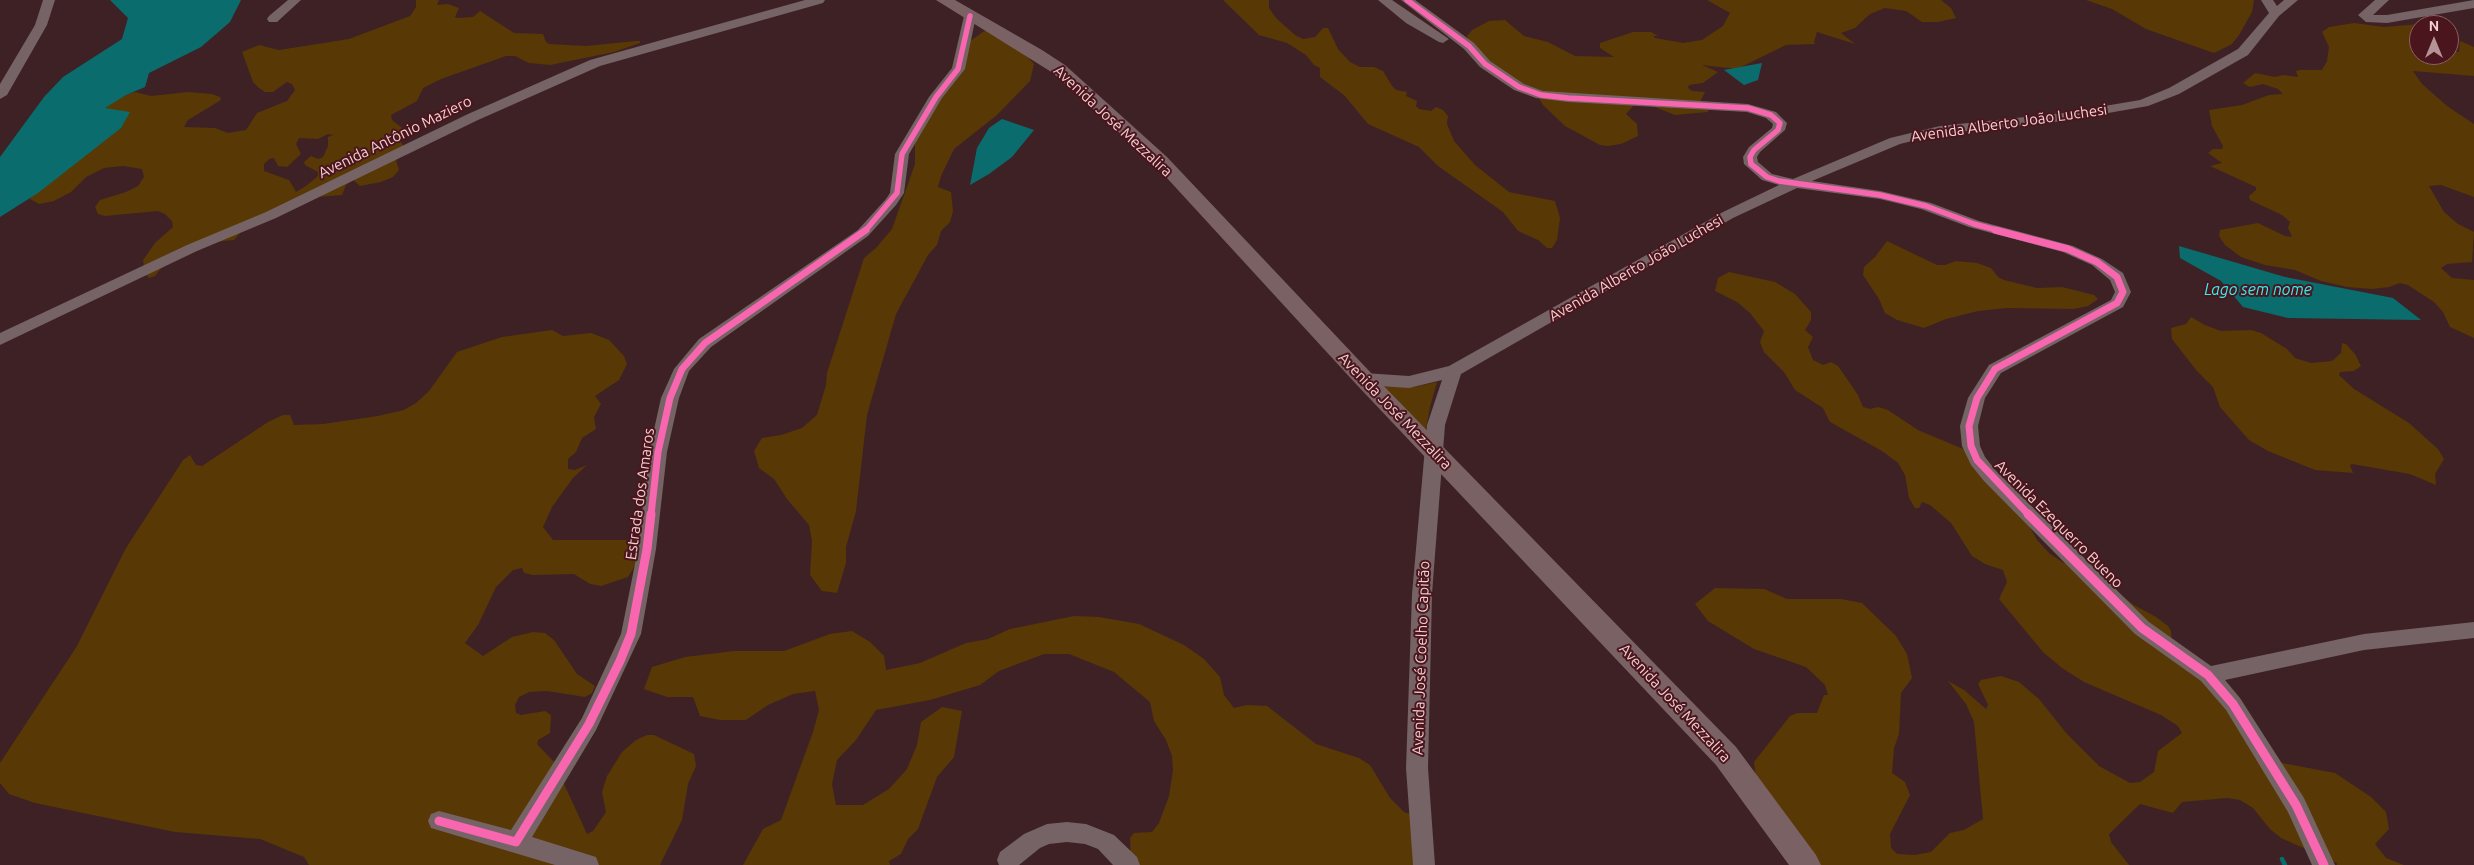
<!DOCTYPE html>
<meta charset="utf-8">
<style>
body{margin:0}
#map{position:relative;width:2474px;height:865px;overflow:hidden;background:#3e2125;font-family:Ubuntu,sans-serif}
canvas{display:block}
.north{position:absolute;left:2409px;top:15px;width:50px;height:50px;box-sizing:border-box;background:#4a151d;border:1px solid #8e5f65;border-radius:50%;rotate:0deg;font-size:14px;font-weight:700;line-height:20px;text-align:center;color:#f3cfd1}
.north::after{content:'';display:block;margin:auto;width:18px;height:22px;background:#b49295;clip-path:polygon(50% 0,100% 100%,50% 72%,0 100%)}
</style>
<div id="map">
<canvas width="2474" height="865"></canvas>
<div class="north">N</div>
</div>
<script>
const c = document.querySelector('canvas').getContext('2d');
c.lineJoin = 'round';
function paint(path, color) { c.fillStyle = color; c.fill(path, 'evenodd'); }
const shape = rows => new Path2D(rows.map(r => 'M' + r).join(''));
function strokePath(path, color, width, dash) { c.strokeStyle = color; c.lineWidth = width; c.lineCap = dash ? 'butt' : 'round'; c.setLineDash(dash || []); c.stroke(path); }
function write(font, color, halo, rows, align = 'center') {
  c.font = font + ' Ubuntu,sans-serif'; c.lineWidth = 4; c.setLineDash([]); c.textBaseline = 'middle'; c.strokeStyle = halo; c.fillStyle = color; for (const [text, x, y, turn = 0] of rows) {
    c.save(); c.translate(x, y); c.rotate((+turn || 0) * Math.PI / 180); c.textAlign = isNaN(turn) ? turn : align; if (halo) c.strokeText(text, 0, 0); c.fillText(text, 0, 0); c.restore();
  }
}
paint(shape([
 [416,0,439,0,437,5,448,4,459,8,455,17,457,18,473,17,480,11,514,33,543,34,546,42,549,44,586,46,636,41,640,41,640,43,614,52,550,65,529,63,515,56,506,56,441,79,423,88,417,101,391,115,392,120,402,128,399,136,403,146,396,160,399,170,393,177,381,182,360,186,353,180,346,185,342,195,317,197,245,227,234,240,214,242,166,262,155,276,149,278,145,273,143,260,155,243,173,227,172,221,165,214,158,211,105,216,98,214,95,207,100,200,126,192,138,186,144,177,142,169,123,166,104,168,86,177,71,192,54,201,39,204,30,199,32,192,102,109,123,95,135,92,151,96,188,92,212,94,220,97,221,100,188,120,184,127,215,128,228,133,246,130,257,113,287,101,295,90,292,84,287,82,273,92,265,92,259,88,253,82,242,52,259,45,279,50,349,39,410,16,416,7],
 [328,134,333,135,328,137,328,146,323,157,318,159,311,156,304,162,305,165,318,172,318,176,306,186,296,192,289,180,264,171,264,164,269,159,274,158,278,166,287,167,301,154,296,144,299,138,318,139],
 [1223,0,1269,0,1269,8,1276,18,1295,35,1303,39,1315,37,1323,28,1328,28,1338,49,1350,62,1360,67,1374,67,1383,71,1392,86,1396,90,1407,92,1406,96,1417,101,1416,106,1419,109,1431,111,1436,107,1443,110,1448,116,1447,124,1454,141,1475,165,1509,192,1555,201,1560,218,1557,240,1552,248,1547,248,1538,240,1518,231,1503,212,1438,166,1419,147,1368,124,1345,96,1320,77,1320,68,1314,65,1306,55,1287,43,1259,35],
 [1707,0,1941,0,1951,8,1956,18,1938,22,1922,22,1906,11,1885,8,1870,14,1855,28,1841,33,1855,44,1817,32,1814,42,1815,44,1786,45,1737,69,1702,65,1718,72,1703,83,1689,85,1688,88,1692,91,1705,92,1699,104,1708,110,1708,112,1675,115,1634,99,1634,105,1626,114,1637,124,1638,136,1621,144,1608,146,1600,145,1565,126,1543,105,1537,95,1497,72,1468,41,1467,36,1472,30,1489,21,1505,20,1524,36,1548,42,1575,56,1614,57,1600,48,1600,43,1633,32,1651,32,1658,36,1653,36,1655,38,1683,43,1702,40,1723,26,1730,13],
 [2086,0,2254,0,2252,12,2239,35,2232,44,2214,53,2146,29,2112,9],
 [2354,23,2384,27,2421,24,2422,25,2419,25,2419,55,2449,55,2449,50,2459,52,2460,41,2474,47,2474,76,2413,71,2422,84,2447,106,2474,124,2474,197,2441,185,2429,186,2444,212,2458,224,2474,232,2472,262,2447,264,2441,268,2452,278,2474,280,2474,338,2450,327,2443,312,2434,302,2408,285,2400,283,2389,287,2372,289,2347,287,2321,281,2295,270,2265,265,2241,257,2225,245,2219,236,2220,230,2258,223,2285,236,2292,237,2288,228,2290,222,2282,215,2250,200,2249,196,2256,190,2256,187,2210,166,2222,163,2208,153,2213,149,2222,149,2223,146,2212,126,2209,110,2242,105,2269,95,2283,94,2278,89,2263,84,2250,87,2243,83,2255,73,2275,77,2283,75,2298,77,2296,71,2300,70,2322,70,2327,61,2329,47,2322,32,2329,27],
 [990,27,1005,28,1008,36,1034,64,1030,81,997,115,954,149,941,176,938,187,951,192,953,211,950,222,941,231,937,245,928,255,896,314,867,415,856,511,846,547,846,563,837,593,822,591,810,575,812,541,809,525,787,499,774,479,759,468,754,451,762,438,781,435,802,428,817,415,826,385,827,373,864,258,876,248,892,229,915,164,915,143,970,41],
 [1887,241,1937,265,1945,265,1956,261,1977,263,1991,268,1998,277,2004,280,2037,288,2062,287,2094,295,2098,299,2088,306,2074,309,2006,308,1978,311,1946,319,1924,328,1897,320,1885,313,1879,299,1863,275,1864,267,1875,257],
 [1729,272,1775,282,1795,294,1811,312,1811,320,1805,330,1813,337,1808,347,1813,360,1823,365,1831,362,1838,366,1858,395,1863,407,1870,409,1878,407,1888,410,1918,430,1968,451,2022,513,2037,540,2050,554,2064,563,2086,568,2134,605,2156,617,2168,626,2171,631,2172,646,2277,762,2335,773,2371,797,2386,812,2389,829,2375,844,2386,858,2404,865,2337,865,2337,863,2281,838,2270,829,2253,808,2240,800,2227,798,2182,802,2173,813,2140,804,2109,834,2111,842,2129,865,1795,865,1759,806,1754,762,1790,716,1797,713,1817,713,1824,695,1828,695,1825,685,1806,667,1754,649,1708,621,1695,604,1715,588,1764,589,1787,599,1841,599,1862,603,1896,636,1907,654,1912,678,1901,693,1899,734,1894,748,1892,773,1905,782,1910,795,1890,834,1891,848,1897,854,1915,855,1931,852,1950,833,1964,830,1983,819,1974,722,1966,704,1948,681,1964,690,1986,709,1988,705,1978,684,1981,680,2001,676,2019,682,2039,699,2067,734,2099,766,2130,783,2140,782,2154,772,2158,751,2182,733,2178,726,2161,715,2084,682,2062,668,2043,652,1999,599,2007,582,2003,570,1985,564,1972,556,1951,523,1930,505,1922,502,1919,508,1915,508,1909,498,1905,475,1898,463,1882,451,1830,422,1823,408,1795,390,1784,372,1764,352,1760,342,1764,331,1750,313,1737,302,1715,291,1718,278],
 [2191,317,2205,325,2221,331,2251,330,2261,333,2287,349,2295,358,2311,363,2332,361,2341,353,2342,343,2346,344,2355,354,2361,366,2354,371,2340,372,2339,375,2354,389,2409,423,2438,449,2444,459,2435,474,2436,485,2410,474,2352,464,2350,465,2353,473,2315,470,2268,451,2249,440,2220,407,2213,387,2196,370,2172,339,2171,328,2186,324],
 [552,330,563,336,591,333,609,340,624,356,627,364,619,380,595,396,601,404,594,417,596,429,582,438,576,452,568,459,568,469,575,470,587,465,573,478,552,507,543,527,553,540,642,540,642,554,628,577,601,586,590,584,574,574,533,575,524,573,522,568,513,570,496,587,478,625,465,643,483,656,512,637,533,632,545,633,554,640,577,674,595,686,592,693,585,697,547,691,529,692,519,697,515,705,516,713,521,715,545,711,551,715,550,733,538,740,537,744,554,762,587,834,593,831,606,812,602,792,607,776,622,752,636,740,647,735,654,735,694,754,696,766,688,784,682,820,660,865,309,865,304,857,260,839,175,832,35,803,9,794,0,783,0,763,77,646,126,548,183,460,190,455,196,465,202,466,268,422,283,415,290,415,294,425,323,424,378,416,404,410,416,403,429,391,457,352,502,337],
 [1437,382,1430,407,1425,434,1382,386,1414,387],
 [1074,616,1099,617,1139,624,1184,645,1204,659,1220,677,1224,695,1234,708,1247,705,1267,706,1316,744,1359,758,1370,765,1390,798,1404,812,1415,816,1425,865,1131,865,1130,838,1134,833,1152,832,1159,823,1169,796,1173,770,1172,756,1166,740,1154,721,1150,702,1114,672,1069,654,1044,654,999,671,980,685,930,700,876,710,856,740,837,760,832,784,836,805,863,805,889,789,907,769,917,745,921,722,942,707,962,711,954,757,937,777,918,829,908,839,901,854,889,861,890,865,743,865,763,829,781,820,813,732,819,710,815,691,793,694,768,705,746,720,720,720,700,716,693,697,667,697,644,689,652,667,685,657,734,651,784,651,830,634,852,631,870,642,884,656,886,670,920,663,966,643,988,639,1010,629]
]), '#583805');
paint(shape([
 [110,0,241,0,230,22,201,47,149,73,145,87,126,95,105,108,130,112,121,128,38,193,0,217,0,157,44,97,63,77,122,39,128,18],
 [1762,63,1758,80,1744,85,1724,70],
 [1002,119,1034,130,1012,157,989,174,970,185,977,148,989,128],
 [2179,246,2285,277,2393,298,2421,320,2288,318,2243,307,2221,281,2180,258]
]), '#0b6c6d');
strokePath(shape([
 [2282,859,2285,865]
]), '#0b6c6d', 4.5);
paint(shape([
 [43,0,55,0,47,25,7,95,0,99,0,84,35,25,43,0],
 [288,0,301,0,277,22,269,22,267,19,269,16,288,0],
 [805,0,825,0,823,3,600,66,478,120,276,218,197,251,0,345,0,333,187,245,266,212,468,114,590,60,805,0],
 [1378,0,1392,0,1449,39,1443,43,1439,42,1406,23,1378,0],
 [1401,0,1415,0,1474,43,1490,61,1524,84,1543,91,1748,104,1776,112,1787,123,1785,130,1760,152,1757,157,1758,162,1772,174,1793,179,1890,138,1940,126,2063,113,2140,100,2169,88,2238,49,2269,13,2261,0,2273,0,2277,6,2284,0,2298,0,2279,16,2248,55,2179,94,2148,106,2063,121,1940,134,1900,144,1812,181,1880,191,1931,203,1979,221,2073,246,2102,259,2123,273,2131,292,2123,307,2001,373,1985,398,1978,426,1980,446,1985,457,1996,471,2149,622,2211,666,2364,634,2474,622,2474,638,2364,650,2225,680,2240,698,2304,798,2335,865,2312,865,2288,812,2226,710,2201,681,2135,634,1984,481,1971,465,1962,446,1960,426,1968,398,1989,365,2111,300,2115,292,2110,280,2092,265,2063,252,1969,227,1921,209,1880,199,1797,188,1733,218,1461,374,1445,425,1432,594,1428,768,1435,865,1413,865,1406,768,1412,594,1427,425,1442,380,1409,388,1364,385,1358,383,1356,379,1358,375,1364,373,1409,376,1449,366,1723,212,1779,185,1762,180,1744,164,1743,157,1749,147,1772,128,1773,124,1766,118,1747,112,1568,102,1536,98,1514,90,1480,67,1464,49,1401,0],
 [2375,0,2389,0,2373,15,2387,15,2474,0,2474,8,2387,23,2366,22,2358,15,2375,0],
 [970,12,976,16,965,69,942,98,909,154,904,193,896,205,868,236,711,347,689,371,679,398,667,452,656,549,641,634,596,730,532,837,596,857,599,865,555,865,431,828,428,821,431,814,439,811,511,830,582,718,621,634,638,549,649,452,661,398,674,369,699,339,858,230,886,199,890,193,895,154,929,97,952,68,964,16,970,12],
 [1067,822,1086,824,1114,835,1137,857,1140,865,1113,865,1098,849,1085,844,1067,842,1049,844,1040,848,1019,865,999,865,997,860,1000,852,1024,834,1047,824,1067,822]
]), '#756365');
paint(shape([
 [936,0,955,0,1042,50,1065,65,1167,157,1372,374,1736,747,1816,855,1821,865,1789,865,1716,765,1356,384,1155,165,1053,73,936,0]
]), '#7a6164');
strokePath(shape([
 [1407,0,1469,46,1485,64,1519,87,1541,95,1568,98,1748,108,1771,115,1780,123,1778,130,1754,150,1750,157,1751,164,1767,177,1779,181,1880,195,1926,206,1974,224,2000,231],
 [865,231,897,193,902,154,936,97,958,69,970,16]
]), '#f766af', 5.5);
strokePath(shape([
 [1995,230,2068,249,2097,262,2117,277,2123,292,2117,303,1995,369,1977,398,1969,426,1971,446,1977,460,2029,515],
 [651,515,658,452,670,398,682,369,705,343,866,230]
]), '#f766af', 7);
strokePath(shape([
 [2028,514,2142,628,2208,675,2233,704,2296,805,2324,865],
 [439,821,516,842,589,724,620,661,631,634,647,549,651,514]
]), '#f766af', 9);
write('15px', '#f3cfd1', '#4a151d', [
 ["Avenida José Mezzalira",1113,121,43],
 ["Avenida Alberto João Luchesi",2009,123,-8],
 ["Avenida Antônio Maziero",395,137,-26],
 ["Avenida Alberto João Luchesi",1636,268,-30],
 ["Avenida José Mezzalira",1395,411,46],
 ["Estrada dos Amaros",640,494,-82],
 ["Avenida Ezequerro Bueno",2059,524,45],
 ["Avenida José Coelho Capitão",1421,658,-88],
 ["Avenida José Mezzalira",1675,703,47]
]);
write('italic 16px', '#37eced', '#4a151d', [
 ["Lago sem nome",2258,290]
]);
</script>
